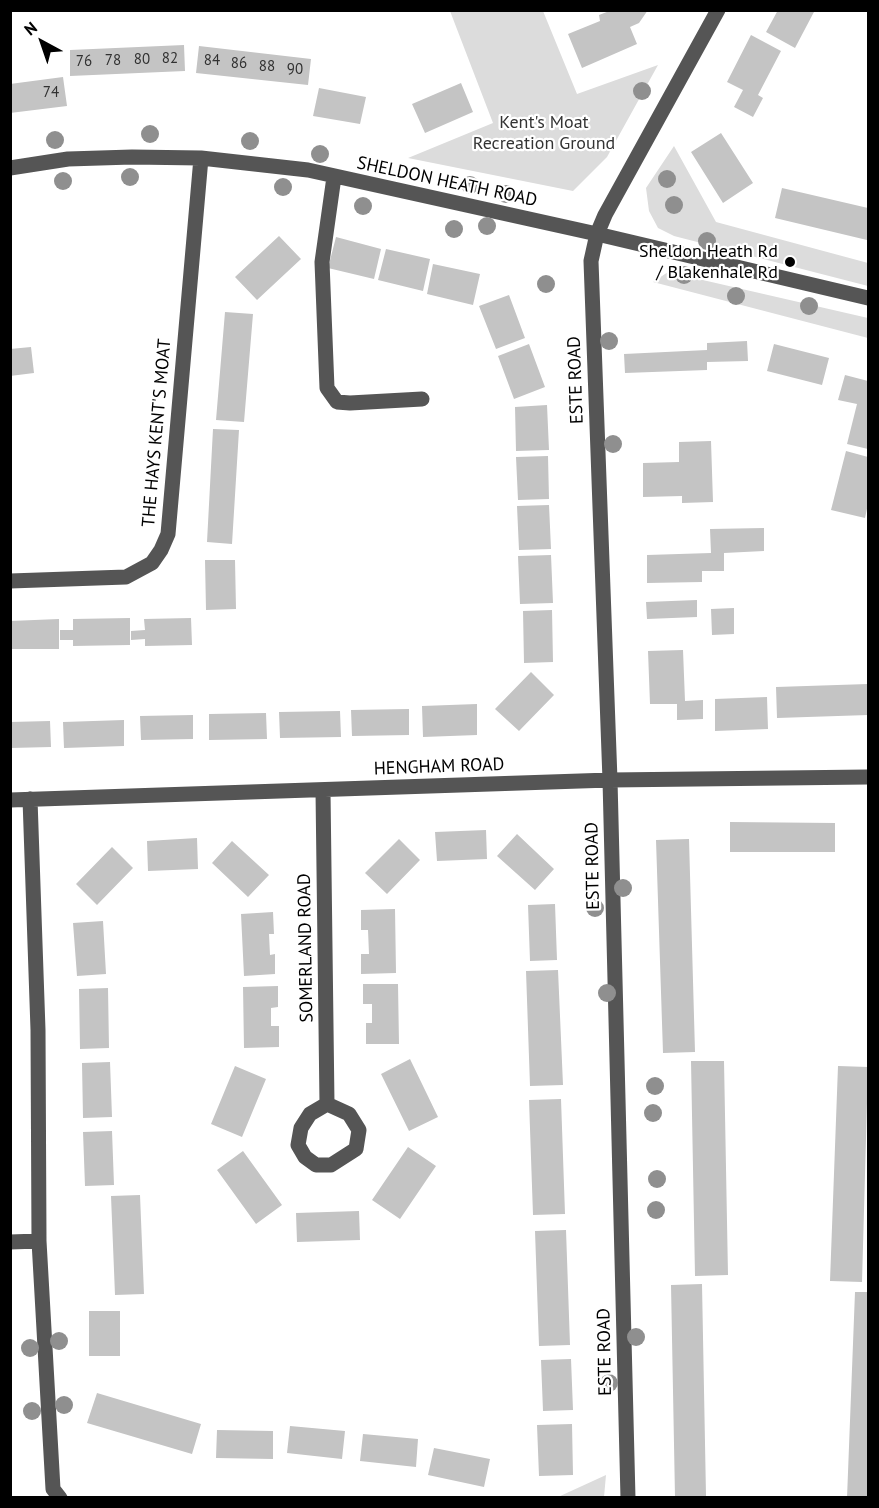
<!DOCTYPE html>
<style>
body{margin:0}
#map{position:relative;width:879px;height:1508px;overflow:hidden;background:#fff;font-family:"PT Sans",sans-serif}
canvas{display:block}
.frame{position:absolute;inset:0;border:12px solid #000;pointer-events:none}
.north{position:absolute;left:12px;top:12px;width:60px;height:60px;-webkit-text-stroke:4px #fff;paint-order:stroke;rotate:320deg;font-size:16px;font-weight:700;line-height:24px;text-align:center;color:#000}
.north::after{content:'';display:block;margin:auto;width:21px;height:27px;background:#000;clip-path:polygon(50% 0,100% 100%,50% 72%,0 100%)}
</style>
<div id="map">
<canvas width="879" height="1508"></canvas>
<div class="frame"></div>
<div class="north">N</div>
</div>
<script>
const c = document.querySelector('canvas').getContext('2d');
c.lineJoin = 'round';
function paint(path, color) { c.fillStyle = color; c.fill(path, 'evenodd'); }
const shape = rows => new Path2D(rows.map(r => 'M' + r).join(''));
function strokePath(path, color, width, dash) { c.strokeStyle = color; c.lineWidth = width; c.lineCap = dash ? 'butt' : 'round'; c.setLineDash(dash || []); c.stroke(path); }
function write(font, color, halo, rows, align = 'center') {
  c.font = font + ' "PT Sans",sans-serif'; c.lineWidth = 4.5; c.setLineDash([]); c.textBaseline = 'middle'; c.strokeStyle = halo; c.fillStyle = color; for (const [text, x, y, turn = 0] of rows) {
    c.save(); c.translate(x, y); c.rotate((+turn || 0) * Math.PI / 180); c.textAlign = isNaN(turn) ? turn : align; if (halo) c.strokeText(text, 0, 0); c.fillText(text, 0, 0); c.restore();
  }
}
paint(shape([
 [450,11,543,11,577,94,658,65,607,157,573,191,408,158,493,123],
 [674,146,716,222,868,263,868,286,674,236,658,228,649,211,646,188],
 [668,272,868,318,868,338,653,282],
 [606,1475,604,1497,558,1497]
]), '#dcdcdc');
paint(shape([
 [612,10,648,10,639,23,630,27,637,44,582,68,568,34,600,21,599,15],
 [778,10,815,10,795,48,766,32],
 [751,35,781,51,758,95,763,98,753,117,734,107,743,90,727,82],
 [184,45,185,71,70,76,70,50],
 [199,46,311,59,308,85,196,73],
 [63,77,67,106,10,113,10,84],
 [461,83,473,112,425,133,412,104],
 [319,88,366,97,360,124,313,116],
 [721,133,753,183,723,203,691,152],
 [782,188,868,208,867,240,775,218],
 [279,236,301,259,257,300,235,277],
 [336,237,381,249,374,279,328,268],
 [386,249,430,259,423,291,378,280],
 [433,264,480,274,473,305,427,294],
 [509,295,525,338,496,349,479,306],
 [225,312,253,314,244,422,216,420],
 [747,341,748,361,707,362,707,370,625,373,624,354,707,350,707,343],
 [529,344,545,387,514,399,498,356],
 [774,344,829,358,822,385,767,371],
 [31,347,34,373,10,376,10,349],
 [845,375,868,381,868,449,847,444,857,404,838,400],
 [547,405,549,450,516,451,515,407],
 [213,429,239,430,232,544,207,542],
 [711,441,713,502,682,503,682,496,643,497,643,463,679,462,679,442],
 [846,451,868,457,868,504,865,518,831,510],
 [548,456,549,499,518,500,516,457],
 [549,505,551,549,519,550,517,506],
 [764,528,764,551,724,553,724,571,702,571,702,582,647,583,647,555,711,553,710,529],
 [551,555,553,603,520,604,518,556],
 [205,560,235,560,236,609,206,610],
 [697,600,697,617,647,619,646,602],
 [734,608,734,634,712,635,711,609],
 [552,610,553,662,524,663,523,611],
 [130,618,130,645,73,646,73,640,60,640,60,630,73,630,73,619],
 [191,618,192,645,145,646,145,639,131,640,131,631,145,630,144,619],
 [59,619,59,649,10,649,10,621],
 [683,650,685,701,703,700,703,719,677,720,677,704,650,704,648,651],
 [531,672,554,695,519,731,495,709],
 [868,684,868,715,777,718,776,687],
 [767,697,768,729,715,731,715,699],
 [477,704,477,735,423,737,422,706],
 [409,709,409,735,352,736,351,710],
 [340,711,341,737,280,738,279,712],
 [266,713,267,739,209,740,209,714],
 [193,715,193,739,141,740,140,716],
 [124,720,124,746,64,748,63,722],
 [50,721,51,747,10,748,10,722],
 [730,822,835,823,835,852,730,852],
 [486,830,487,859,437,861,435,832],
 [517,834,554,869,535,890,497,856],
 [197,838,198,869,148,871,147,841],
 [399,839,420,860,387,894,365,873],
 [689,839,695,1052,663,1053,656,840],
 [232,841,269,875,248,897,212,863],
 [112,847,133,868,97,905,76,884],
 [555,904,557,960,530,961,528,905],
 [395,909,396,973,361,974,361,954,369,954,368,930,361,930,361,910],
 [273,912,274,934,269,934,270,955,275,954,275,974,244,976,241,914],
 [103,921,106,974,77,976,73,923],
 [558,970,563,1085,530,1086,526,971],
 [363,984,398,984,399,1044,366,1044,366,1023,372,1023,372,1004,363,1004],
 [278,986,278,1007,271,1008,271,1026,279,1026,279,1047,244,1048,243,987],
 [108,988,109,1048,80,1049,79,989],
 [410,1059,438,1117,409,1131,381,1074],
 [691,1061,724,1061,728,1275,695,1276],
 [110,1062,112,1117,83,1118,82,1063],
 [235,1066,266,1079,242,1137,211,1124],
 [838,1066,868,1067,862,1282,830,1281],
 [561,1099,565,1214,533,1215,529,1100],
 [112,1131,114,1185,85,1186,83,1132],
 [408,1147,436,1166,400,1219,372,1200],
 [243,1151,282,1205,256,1224,217,1170],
 [140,1195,144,1294,115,1295,111,1196],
 [359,1211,360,1240,297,1242,296,1213],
 [566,1230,570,1345,539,1346,535,1231],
 [702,1284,706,1496,675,1497,671,1285],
 [855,1292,868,1292,868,1498,847,1498],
 [89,1311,120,1311,120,1356,89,1356],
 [571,1359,573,1410,543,1411,541,1360],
 [97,1393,201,1424,192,1454,87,1423],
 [572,1424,573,1475,539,1476,537,1425],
 [290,1426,345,1431,342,1459,287,1453],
 [217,1430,273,1431,273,1459,216,1458],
 [363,1434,418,1439,416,1467,360,1461],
 [434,1448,490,1459,484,1487,428,1475]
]), '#c4c4c4');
strokePath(shape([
 [10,168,68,159,132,157,201,158,308,170,597,234,868,298],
 [334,177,322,262,327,388,337,402,350,403,422,399],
 [10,581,126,577,152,563,161,550,168,534,201,158],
 [323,791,327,1104,310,1114,301,1128,298,1145,305,1157,316,1165,331,1165,356,1149,359,1130,349,1114,327,1104],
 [30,799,38,1030,39,1241,53,1489,60,1498],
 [10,800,610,780,868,777],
 [10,1242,39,1241],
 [628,1498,610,780,591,261,597,234,605,215,718,10]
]), '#555', 15);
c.fillStyle = '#8f8f8f';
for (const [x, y] of [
 [642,91],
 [150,134],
 [55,140],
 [250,141],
 [320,154],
 [130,177],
 [667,179],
 [63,181],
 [470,185],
 [283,187],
 [506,194],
 [674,205],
 [363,206],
 [487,226],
 [454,229],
 [707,241],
 [684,275],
 [546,284],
 [736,296],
 [809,306],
 [609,341],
 [613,444],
 [623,888],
 [595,908],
 [607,993],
 [655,1086],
 [653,1113],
 [657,1179],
 [656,1210],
 [636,1337],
 [59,1341],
 [30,1348],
 [609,1383],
 [64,1405],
 [32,1411]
]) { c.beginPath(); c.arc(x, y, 9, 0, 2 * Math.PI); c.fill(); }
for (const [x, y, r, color] of [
 [790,262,6,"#000"]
]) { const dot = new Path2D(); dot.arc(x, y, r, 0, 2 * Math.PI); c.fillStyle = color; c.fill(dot); strokePath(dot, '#fff', 2); }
write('15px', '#313131', null, [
 ["82",170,59],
 ["80",142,60],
 ["78",113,61],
 ["84",212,61],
 ["76",84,62],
 ["86",239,64],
 ["88",267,67],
 ["90",295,70],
 ["74",51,93]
]);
write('18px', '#333', '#fff', [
 ["Kent's Moat",544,123],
 ["Recreation Ground",544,144]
]);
write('18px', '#000', '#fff', [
 ["SHELDON HEATH ROAD",447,182,12],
 ["ESTE ROAD",576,380,-92],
 ["THE HAYS KENT'S MOAT",157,433,-85],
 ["HENGHAM ROAD",439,767,-2],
 ["ESTE ROAD",593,866,-91],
 ["SOMERLAND ROAD",306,948,-91],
 ["ESTE ROAD",605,1352,-91]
]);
write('18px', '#000', '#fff', [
 ["Sheldon Heath Rd",778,252],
 ["/ Blakenhale Rd",778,273]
], 'right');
</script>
